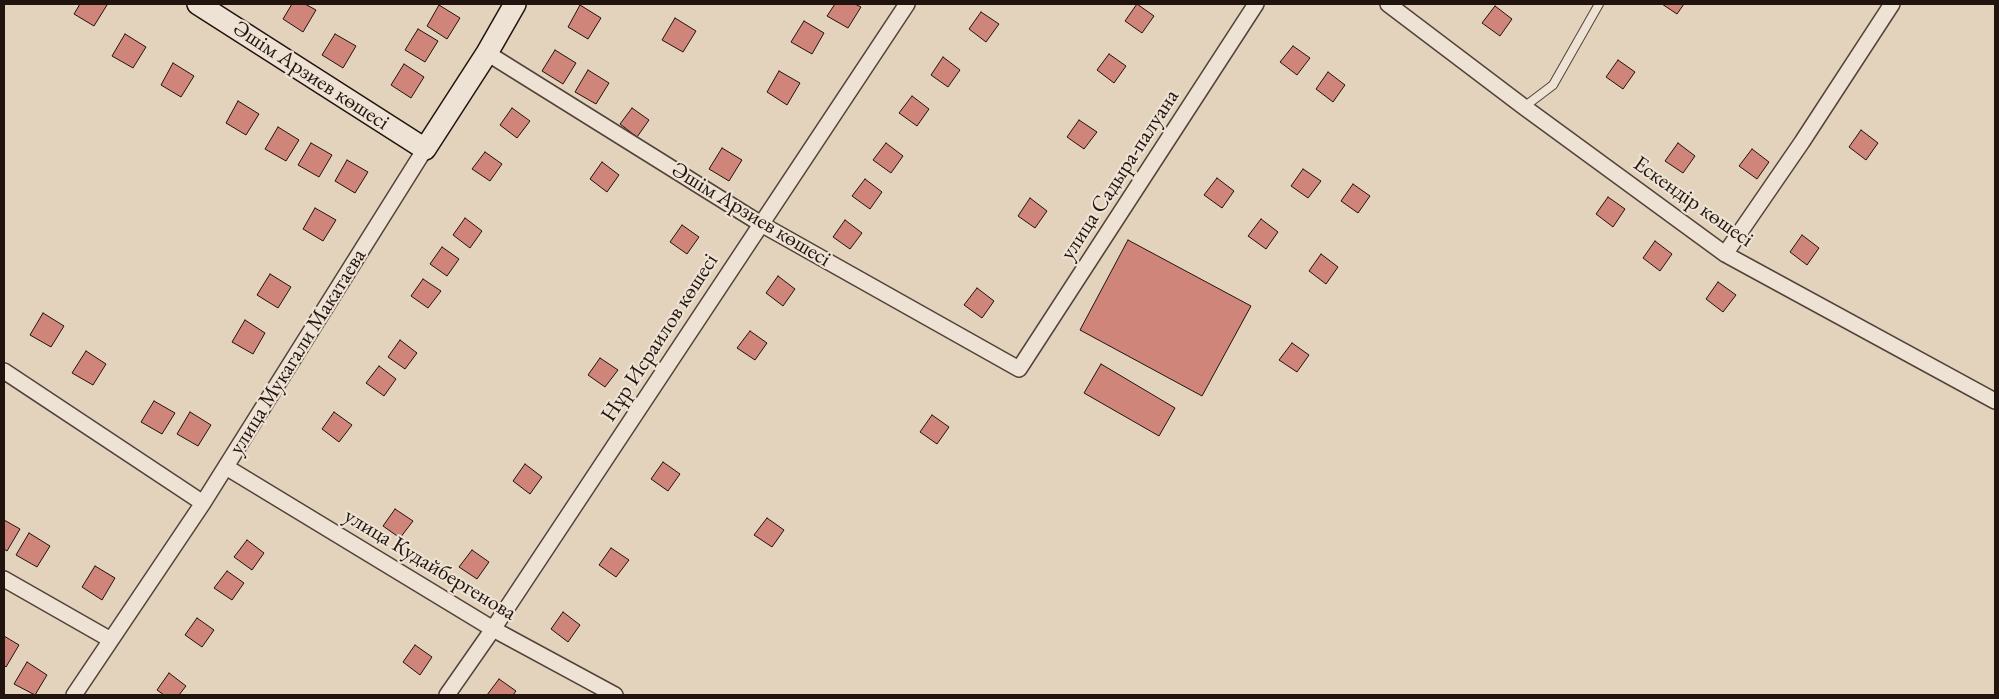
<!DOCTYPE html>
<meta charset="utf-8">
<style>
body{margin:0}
#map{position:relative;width:1999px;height:699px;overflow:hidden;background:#e4d3bc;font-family:"EB Garamond",serif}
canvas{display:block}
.frame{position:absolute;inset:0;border:5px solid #21130e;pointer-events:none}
</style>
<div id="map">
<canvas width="1999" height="699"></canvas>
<div class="frame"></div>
</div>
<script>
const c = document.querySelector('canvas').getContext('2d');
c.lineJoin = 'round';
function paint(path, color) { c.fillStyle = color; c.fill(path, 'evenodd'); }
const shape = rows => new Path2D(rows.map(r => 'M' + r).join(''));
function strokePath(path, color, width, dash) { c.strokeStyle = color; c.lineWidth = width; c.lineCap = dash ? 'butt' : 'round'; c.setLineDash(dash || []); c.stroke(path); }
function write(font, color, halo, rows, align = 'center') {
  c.font = font + ' "EB Garamond",serif'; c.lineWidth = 4.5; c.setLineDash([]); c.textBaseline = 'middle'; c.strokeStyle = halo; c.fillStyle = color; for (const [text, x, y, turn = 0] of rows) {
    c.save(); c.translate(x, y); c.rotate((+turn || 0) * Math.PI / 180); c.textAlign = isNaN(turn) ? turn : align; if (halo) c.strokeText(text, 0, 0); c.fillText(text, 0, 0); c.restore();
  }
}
const building = shape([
 [80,4,105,4,107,5,94,26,74,14,80,4],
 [292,4,305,4,316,10,303,32,283,19,292,4],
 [835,4,855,4,861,7,848,28,827,16,835,4],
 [1137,4,1154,16,1142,33,1125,21,1137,4],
 [1662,4,1684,4,1677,14,1662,4],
 [439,5,460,18,447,39,427,26,439,5],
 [580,5,601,18,588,39,568,27,580,5],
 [1495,6,1512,19,1500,36,1482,23,1495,6],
 [981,12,999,24,986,42,969,29,981,12],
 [675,18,696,31,683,52,662,40,675,18],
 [804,21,824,33,812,54,791,42,804,21],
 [418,29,438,41,425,62,405,50,418,29],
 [125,34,146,47,133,68,112,56,125,34],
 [335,34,356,46,343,68,322,55,335,34],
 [1293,46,1310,58,1297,75,1280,62,1293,46],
 [555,50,576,63,563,84,542,71,555,50],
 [1109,54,1126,66,1114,83,1097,70,1109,54],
 [943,57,960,70,948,87,931,75,943,57],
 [1618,60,1635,72,1623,89,1606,77,1618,60],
 [173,63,194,76,181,97,161,85,173,63],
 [404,64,424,77,411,98,391,85,404,64],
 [588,70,609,83,596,104,575,92,588,70],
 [779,71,800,83,787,105,767,92,779,71],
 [1328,72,1345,85,1333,102,1316,89,1328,72],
 [912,96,929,109,917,126,899,113,912,96],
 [238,101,259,114,246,135,226,123,238,101],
 [512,108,530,121,517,138,500,125,512,108],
 [632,108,649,120,637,137,620,124,632,108],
 [1079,120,1097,132,1084,149,1067,137,1079,120],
 [278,127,299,140,286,161,265,149,278,127],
 [1861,130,1878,143,1866,160,1849,147,1861,130],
 [311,143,332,155,319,177,298,165,311,143],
 [886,143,903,156,891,173,873,160,886,143],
 [1678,143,1695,156,1683,173,1665,161,1678,143],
 [722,148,742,160,729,181,709,169,722,148],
 [1752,149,1769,162,1757,179,1739,166,1752,149],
 [485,152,502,164,490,181,472,169,485,152],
 [347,160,368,172,355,193,335,181,347,160],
 [602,162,619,175,607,192,590,179,602,162],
 [1303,169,1321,181,1308,198,1291,186,1303,169],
 [1217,178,1234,191,1222,208,1204,195,1217,178],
 [865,179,882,192,870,209,852,196,865,179],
 [1353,184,1370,196,1358,213,1341,201,1353,184],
 [1608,197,1625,209,1613,227,1596,214,1608,197],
 [1030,198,1047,211,1035,228,1018,216,1030,198],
 [315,208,336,220,323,241,303,229,315,208],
 [465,218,482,231,470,248,453,235,465,218],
 [1261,219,1278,232,1266,249,1248,236,1261,219],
 [845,220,862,233,850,249,833,237,845,220],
 [682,225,699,237,687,254,670,242,682,225],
 [1802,235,1819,248,1807,265,1790,252,1802,235],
 [1128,240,1251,306,1202,396,1080,330,1128,240],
 [1655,241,1672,254,1660,271,1643,258,1655,241],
 [442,247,459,259,447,276,430,264,442,247],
 [1321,254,1338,267,1326,284,1309,271,1321,254],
 [270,274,291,287,278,308,257,295,270,274],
 [778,276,795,289,783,306,766,293,778,276],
 [423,279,441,291,428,308,411,296,423,279],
 [1718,282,1736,295,1723,312,1706,299,1718,282],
 [977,288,994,301,982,318,964,305,977,288],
 [43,313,64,326,51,347,30,335,43,313],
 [245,320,265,333,253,354,232,342,245,320],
 [750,331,767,343,755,360,737,348,750,331],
 [400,340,417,353,405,369,388,357,400,340],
 [1292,343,1309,355,1297,372,1279,360,1292,343],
 [86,351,106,364,93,385,72,373,86,351],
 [600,358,618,370,605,387,588,375,600,358],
 [1101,364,1175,408,1159,436,1084,393,1101,364],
 [379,366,396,379,384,396,366,383,379,366],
 [154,401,175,413,162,434,141,422,154,401],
 [190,412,211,425,198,446,177,434,190,412],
 [334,412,352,425,339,442,322,429,334,412],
 [932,415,949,427,937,444,920,432,932,415],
 [663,462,680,474,668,491,651,479,663,462],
 [525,464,542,477,530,494,513,481,525,464],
 [395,509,413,521,400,538,383,526,395,509],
 [767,518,784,530,772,547,754,535,767,518],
 [4,520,20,529,7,551,4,549,4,520],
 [29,533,50,546,37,567,16,555,29,533],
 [247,540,264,553,252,570,234,557,247,540],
 [611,548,629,560,616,577,599,565,611,548],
 [472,550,489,562,477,579,459,567,472,550],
 [95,566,115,578,102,600,82,587,95,566],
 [227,571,244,583,232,600,214,588,227,571],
 [563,612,580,625,568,642,551,629,563,612],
 [197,618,214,630,202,647,185,635,197,618],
 [4,636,19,645,6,667,4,665,4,636],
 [415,645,432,657,420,675,403,662,415,645],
 [27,662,47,675,35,695,14,684,27,662],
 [169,673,186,686,179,695,164,695,157,690,169,673],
 [499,679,516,691,513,695,487,695,499,679]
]);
paint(building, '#d0857b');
strokePath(building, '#21130e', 1);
const lane = shape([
 [1524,107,1553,85,1599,4]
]);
const street = shape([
 [1388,4,1524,107,1725,254,1995,401],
 [487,53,761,224,1019,369,1256,4],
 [1725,254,1802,142,1892,4],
 [4,371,203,503],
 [226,467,493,629,615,695],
 [4,579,111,640],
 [74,695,203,503,425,149],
 [447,695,493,629,907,4]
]);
const secondary = shape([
 [198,4,425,149,487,53,515,4]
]);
strokePath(lane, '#52433a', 10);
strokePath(street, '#52433a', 18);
strokePath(secondary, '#21130e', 24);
strokePath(lane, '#ede2d3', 8);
strokePath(street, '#ede2d3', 15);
strokePath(secondary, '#ede2d3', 21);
write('22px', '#21130e', '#ede2d3', [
 ["Әшім Арзиев көшесі",311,76,33],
 ["улица Садыра-палуана",1120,175,-57],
 ["Ескендір көшесі",1693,202,35],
 ["Әшім Арзиев көшесі",751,215,31],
 ["Нұр Исраилов көшесі",660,338,-57],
 ["улица Мукагали Макатаева",298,352,-58],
 ["улица Кудайбергенова",430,565,31]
]);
</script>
